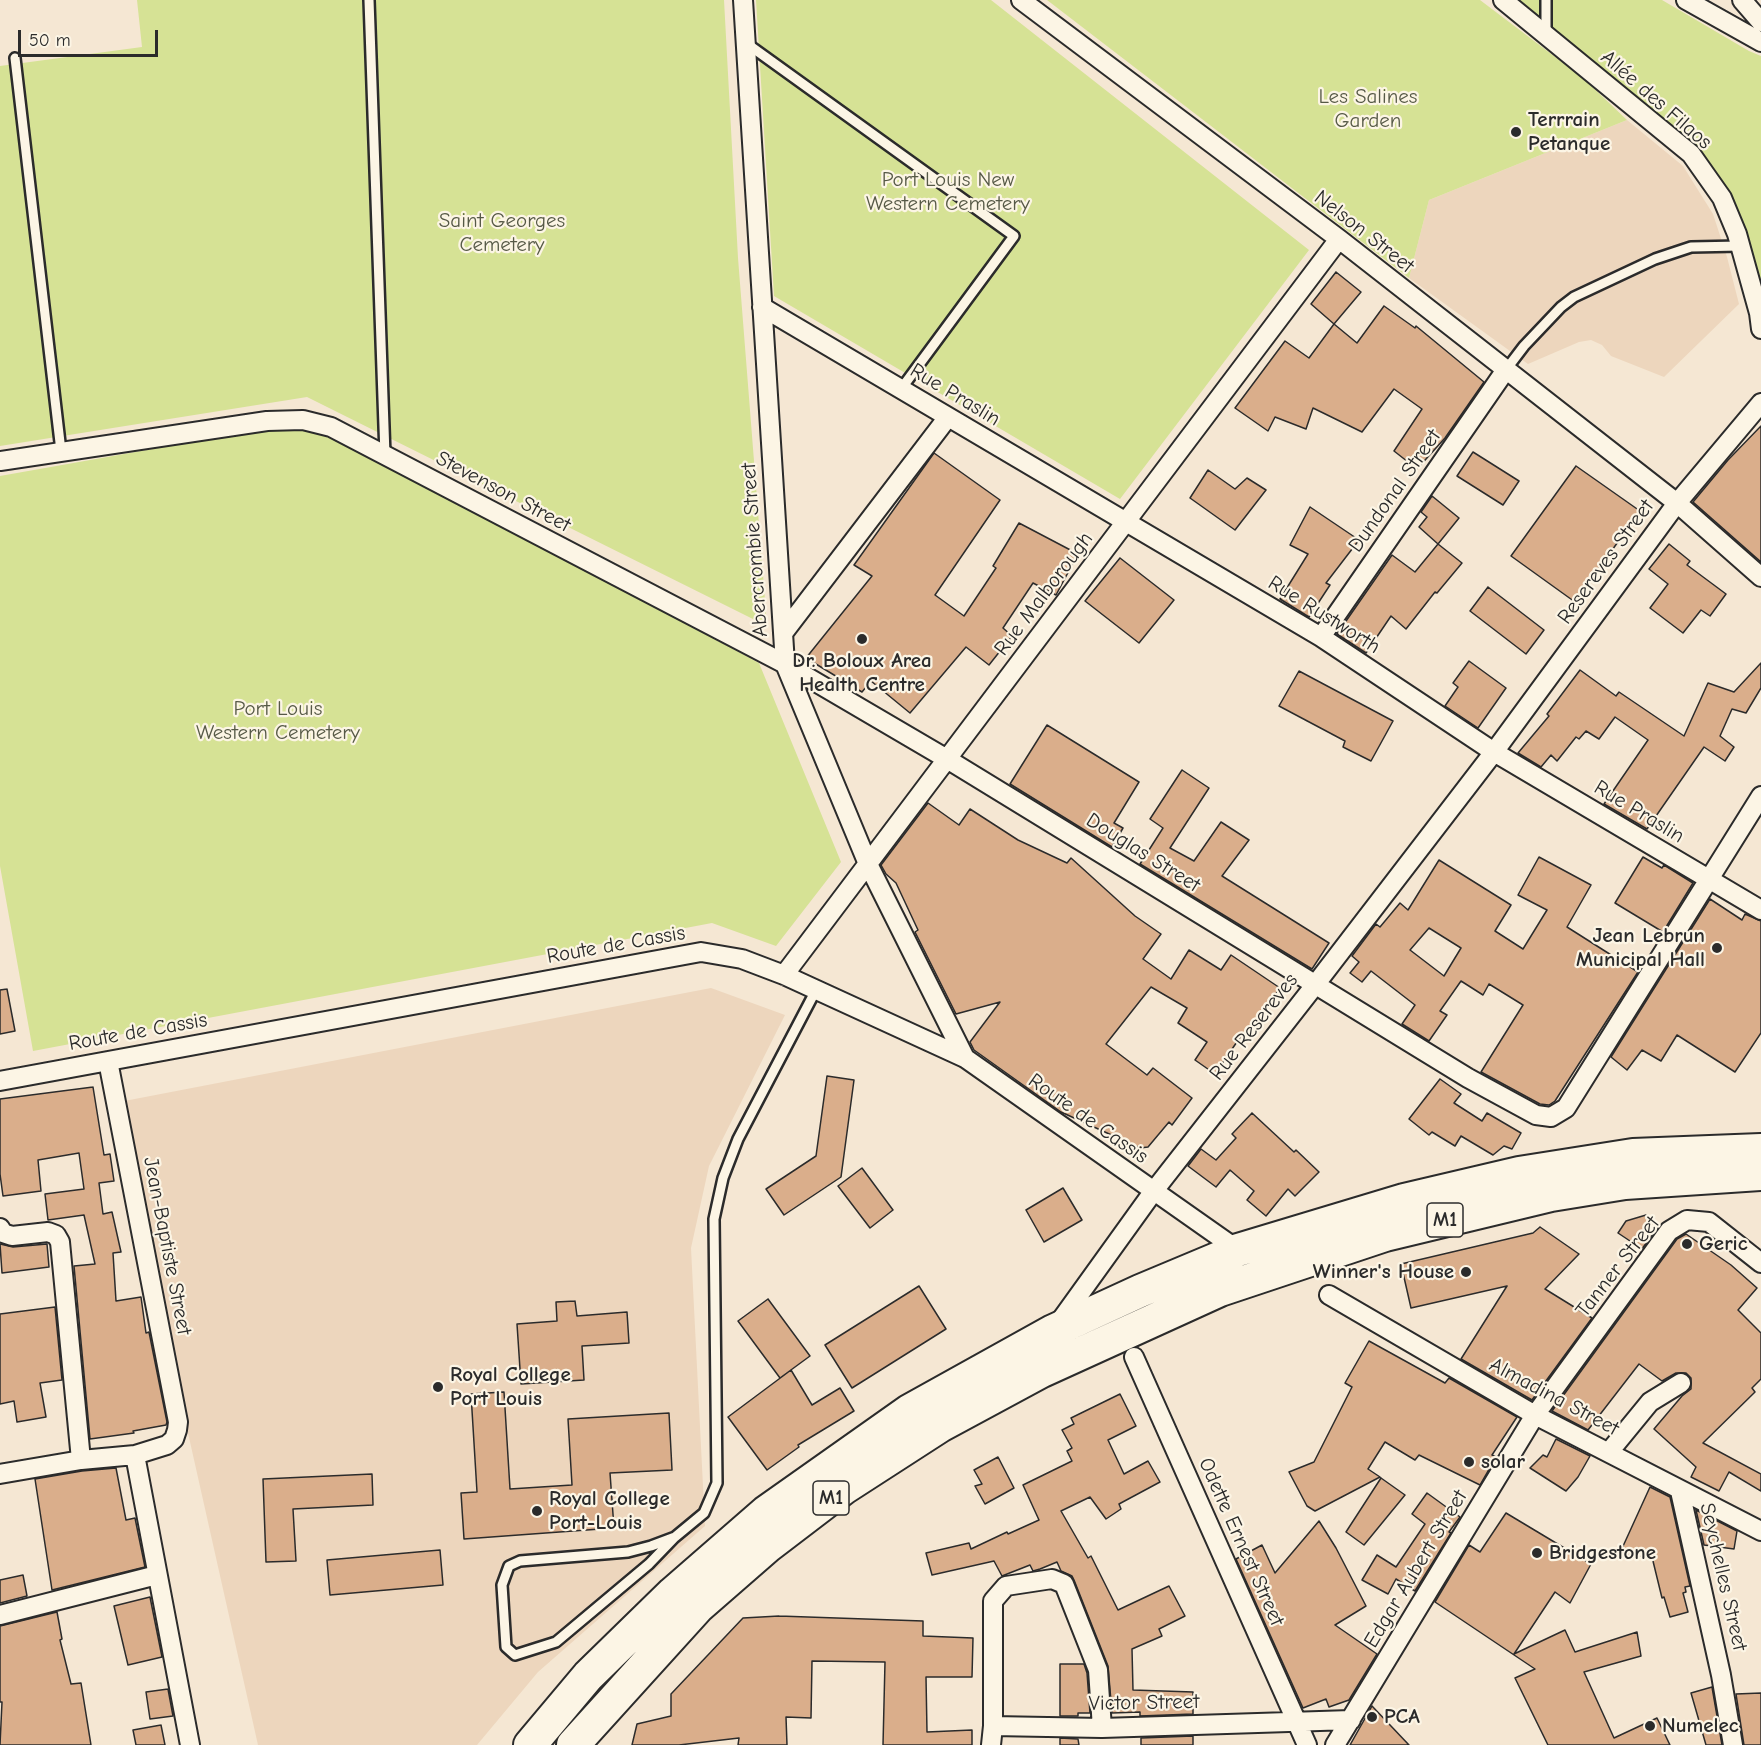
<!DOCTYPE html>
<meta charset="utf-8">
<style>
body{margin:0}
#map{position:relative;width:1761px;height:1745px;overflow:hidden;background:#f5e7d3;font-family:"Comic Neue",sans-serif}
canvas{display:block}
.scale{position:absolute;left:18px;top:30px;width:140px;height:27px;box-sizing:border-box;border:3px solid #2b2b2b;border-top:0;padding-left:8px;font-size:18px;line-height:21px;white-space:nowrap;color:#2b2b2b;-webkit-text-stroke:4px #fcf5e5;paint-order:stroke}
</style>
<div id="map">
<canvas width="1761" height="1745"></canvas>
<div class="scale">50 m</div>
</div>
<script>
const c = document.querySelector('canvas').getContext('2d');
c.lineJoin = 'round';
function paint(path, color) { c.fillStyle = color; c.fill(path, 'evenodd'); }
const shape = rows => new Path2D(rows.map(r => 'M' + r).join(''));
function strokePath(path, color, width, dash) { c.strokeStyle = color; c.lineWidth = width; c.lineCap = dash ? 'butt' : 'round'; c.setLineDash(dash || []); c.stroke(path); }
function write(font, color, halo, rows, align = 'center') {
  c.font = font + ' "Comic Neue",sans-serif'; c.lineWidth = 4.5; c.setLineDash([]); c.textBaseline = 'middle'; c.strokeStyle = halo; c.fillStyle = color; for (const [text, x, y, turn = 0] of rows) {
    c.save(); c.translate(x, y); c.rotate((+turn || 0) * Math.PI / 180); c.textAlign = isNaN(turn) ? turn : align; if (halo) c.strokeText(text, 0, 0); c.fillText(text, 0, 0); c.restore();
  }
}
paint(shape([
 [1627,120,1683,166,1713,214,1727,257,1739,304,1664,377,1611,356,1602,345,1591,340,1579,342,1528,364,1409,278,1429,200],
 [711,988,785,1015,709,1166,691,1248,705,1526,538,1672,477,1745,258,1745,114,1103]
]), '#edd6bd');
paint(shape([
 [137,0,724,0,738,258,767,626,307,397,0,446,0,66,142,47],
 [756,0,991,0,1309,250,1120,499,774,296],
 [1047,0,1480,0,1583,78,1627,120,1429,200,1409,278],
 [1518,0,1662,0,1749,51,1761,56,1761,292,1743,223,1723,183,1701,151],
 [310,421,759,663,841,862,776,946,712,923,33,1051,0,866,0,476]
]), '#d6e295');
const building = shape([
 [1336,272,1361,292,1334,324,1311,304,1336,272],
 [1384,306,1415,328,1416,326,1484,382,1445,438,1417,469,1394,451,1422,409,1394,389,1362,432,1313,408,1306,429,1275,417,1268,431,1235,408,1285,341,1309,358,1334,324,1357,343,1384,306],
 [1761,426,1761,562,1693,502,1728,460,1761,426],
 [1473,452,1519,481,1503,505,1457,476,1473,452],
 [934,453,1000,500,935,595,964,616,996,568,993,566,1019,523,1078,554,1056,595,1033,583,1003,628,1012,636,989,665,966,647,910,713,871,681,862,692,806,658,872,576,854,565,934,453],
 [1576,466,1640,511,1575,602,1511,556,1576,466],
 [1208,470,1235,489,1247,478,1266,490,1235,530,1190,498,1208,470],
 [1432,496,1459,518,1438,544,1419,527,1427,517,1421,512,1432,496],
 [1310,507,1359,540,1326,583,1330,585,1309,617,1280,599,1308,554,1290,545,1310,507],
 [1438,544,1462,563,1437,593,1435,592,1406,629,1391,616,1366,653,1337,634,1392,555,1415,572,1438,544],
 [1669,544,1690,561,1687,565,1726,594,1710,616,1701,610,1683,633,1650,608,1668,584,1649,569,1669,544],
 [1120,558,1174,600,1139,643,1085,601,1120,558],
 [1488,587,1544,630,1526,654,1470,611,1488,587],
 [1469,661,1506,688,1478,728,1445,706,1458,687,1453,683,1469,661],
 [1761,663,1761,688,1746,713,1732,709,1720,736,1734,747,1725,761,1704,747,1647,829,1604,804,1648,740,1615,717,1599,739,1586,731,1579,739,1576,737,1557,761,1551,755,1541,767,1518,753,1549,716,1547,714,1580,670,1616,696,1619,692,1684,736,1708,683,1734,692,1761,663],
 [1299,671,1393,721,1371,761,1343,747,1345,741,1279,706,1299,671],
 [1047,725,1139,782,1114,823,1123,828,1112,847,1010,784,1047,725],
 [1182,770,1209,788,1170,848,1194,861,1221,822,1249,840,1222,876,1329,943,1312,969,1140,864,1163,828,1150,819,1182,770],
 [928,803,959,825,970,809,1018,840,1067,863,1071,858,1135,916,1161,934,1143,959,1171,979,1189,950,1221,970,1231,955,1280,988,1247,1035,1243,1033,1215,1074,1195,1060,1207,1042,1178,1023,1187,1008,1151,987,1106,1044,1147,1075,1153,1068,1192,1098,1172,1125,1169,1122,1148,1147,1140,1148,1061,1112,974,1050,970,1042,1000,1002,956,1014,915,932,918,930,896,883,886,874,881,865,928,803],
 [1539,857,1591,885,1567,927,1638,972,1555,1101,1549,1105,1540,1104,1481,1072,1523,1005,1489,984,1483,995,1461,981,1440,1011,1447,1015,1429,1041,1402,1024,1415,1005,1371,971,1362,982,1350,973,1359,962,1352,956,1376,924,1380,927,1400,903,1408,910,1439,860,1511,905,1495,931,1523,949,1547,910,1518,895,1539,857],
 [1429,928,1461,948,1444,976,1410,950,1429,928],
 [1643,857,1662,868,1664,865,1693,883,1663,932,1615,903,1643,857],
 [1710,899,1742,920,1745,914,1761,921,1761,1033,1735,1072,1677,1035,1661,1061,1642,1050,1627,1070,1611,1057,1710,899],
 [7,989,15,1031,0,1034,0,990,7,989],
 [827,1076,854,1080,841,1177,784,1215,766,1189,816,1156,827,1076],
 [1440,1079,1461,1094,1454,1103,1482,1121,1487,1113,1521,1133,1512,1149,1504,1146,1493,1155,1461,1136,1455,1146,1432,1132,1429,1135,1409,1119,1440,1079],
 [93,1087,104,1155,110,1154,114,1181,99,1183,103,1214,112,1212,121,1252,113,1253,116,1301,141,1297,146,1333,149,1332,167,1422,166,1425,133,1431,134,1433,90,1439,74,1266,95,1264,84,1215,48,1220,45,1194,84,1189,79,1153,38,1160,41,1191,3,1196,0,1174,0,1099,93,1087],
 [1252,1113,1294,1152,1296,1150,1319,1172,1295,1196,1288,1189,1266,1216,1247,1200,1254,1191,1230,1170,1216,1187,1188,1166,1201,1149,1216,1160,1236,1138,1232,1134,1252,1113],
 [862,1168,893,1210,870,1228,838,1186,862,1168],
 [1063,1188,1082,1220,1044,1242,1026,1210,1063,1188],
 [1646,1215,1659,1225,1642,1249,1618,1233,1626,1221,1646,1215],
 [1540,1227,1579,1254,1545,1289,1592,1318,1532,1400,1461,1359,1507,1286,1411,1308,1401,1264,1533,1233,1540,1227],
 [1686,1234,1731,1265,1757,1288,1738,1310,1761,1333,1761,1379,1752,1388,1755,1392,1703,1443,1761,1474,1761,1491,1729,1472,1719,1491,1691,1477,1696,1467,1654,1429,1682,1396,1691,1389,1691,1378,1686,1373,1676,1373,1662,1381,1639,1364,1588,1430,1552,1411,1677,1239,1686,1234],
 [0,1244,13,1247,47,1244,49,1267,2,1273,0,1244],
 [919,1286,946,1329,852,1388,825,1345,919,1286],
 [768,1299,810,1356,780,1378,738,1321,768,1299],
 [575,1301,577,1316,627,1312,629,1343,582,1346,584,1380,521,1384,517,1324,557,1321,556,1302,575,1301],
 [55,1307,62,1380,40,1383,46,1417,17,1422,14,1401,0,1404,0,1314,55,1307],
 [1369,1341,1445,1383,1449,1378,1517,1417,1492,1455,1496,1457,1480,1485,1419,1455,1415,1460,1385,1442,1368,1469,1380,1477,1315,1511,1307,1506,1289,1472,1314,1462,1352,1387,1345,1383,1369,1341],
 [791,1370,812,1405,840,1388,854,1411,798,1445,799,1447,767,1470,728,1417,791,1370],
 [504,1392,510,1489,572,1485,568,1419,669,1413,672,1470,610,1473,614,1528,464,1539,461,1493,477,1492,471,1394,504,1392],
 [1120,1394,1136,1426,1108,1440,1124,1474,1148,1461,1160,1482,1119,1504,1121,1509,1106,1519,1090,1497,1061,1511,1088,1558,1091,1556,1118,1610,1169,1586,1185,1616,1159,1629,1162,1636,1132,1649,1133,1690,1193,1692,1193,1714,1140,1716,1140,1712,1112,1713,1108,1666,1074,1580,1072,1576,1061,1571,1057,1562,1040,1569,1033,1571,1030,1565,1002,1576,994,1561,932,1575,926,1553,969,1543,971,1549,1007,1532,1008,1534,1039,1520,1023,1485,1072,1461,1067,1451,1072,1448,1062,1430,1074,1424,1071,1418,1120,1394],
 [1556,1439,1590,1456,1578,1477,1566,1491,1530,1468,1543,1455,1547,1457,1556,1439],
 [998,1457,1014,1488,985,1504,975,1486,982,1484,974,1470,998,1457],
 [116,1468,126,1520,135,1518,145,1567,52,1590,35,1479,82,1471,116,1468],
 [372,1474,373,1505,293,1509,296,1561,266,1562,263,1479,372,1474],
 [1381,1478,1405,1495,1364,1545,1346,1532,1381,1478],
 [1650,1487,1670,1497,1690,1586,1685,1587,1686,1592,1683,1593,1688,1612,1670,1617,1664,1597,1662,1598,1652,1557,1619,1555,1650,1487],
 [1427,1493,1460,1517,1449,1532,1451,1533,1415,1591,1396,1579,1388,1594,1362,1580,1377,1555,1396,1567,1425,1524,1412,1514,1427,1493],
 [1696,1510,1737,1531,1734,1549,1704,1545,1696,1510],
 [1506,1513,1591,1564,1570,1603,1555,1592,1514,1654,1565,1630,1575,1652,1637,1632,1641,1656,1584,1672,1614,1738,1657,1718,1670,1745,1548,1745,1515,1678,1535,1669,1435,1602,1469,1545,1480,1552,1506,1513],
 [1319,1521,1336,1548,1366,1606,1335,1625,1377,1654,1349,1700,1329,1707,1326,1699,1303,1708,1236,1559,1262,1545,1275,1573,1319,1521],
 [440,1550,443,1585,330,1595,327,1560,440,1550],
 [23,1575,27,1596,0,1603,0,1580,23,1575],
 [150,1597,162,1657,128,1665,114,1606,150,1597],
 [57,1612,62,1639,60,1640,71,1684,81,1683,91,1745,0,1745,2,1702,0,1702,0,1626,57,1612],
 [779,1616,923,1621,923,1636,973,1638,972,1677,926,1677,927,1732,972,1730,972,1745,883,1745,885,1662,812,1661,811,1718,786,1717,787,1745,738,1745,739,1738,679,1745,632,1745,637,1724,671,1716,671,1694,743,1618,779,1616],
 [1060,1664,1084,1664,1087,1673,1090,1713,1078,1713,1078,1716,1060,1716,1060,1664],
 [1712,1687,1722,1745,1706,1745,1691,1693,1712,1687],
 [168,1689,173,1716,150,1719,146,1692,168,1689],
 [1761,1693,1761,1745,1744,1745,1736,1694,1761,1693],
 [1372,1706,1409,1745,1350,1745,1372,1706],
 [161,1725,165,1745,136,1745,133,1730,161,1725],
 [1193,1736,1193,1745,1141,1745,1141,1738,1193,1736],
 [1060,1738,1078,1739,1079,1745,1060,1745,1060,1738]
]);
paint(building, '#daae8b');
strokePath(building, '#2b2b2b', 1.5);
const service = shape([
 [369,0,385,455],
 [1546,34,1546,0],
 [746,43,1014,236,901,389],
 [15,58,61,451],
 [1505,371,1524,346,1561,307,1574,297,1655,259,1691,247,1740,246],
 [675,1537,649,1564,556,1642,515,1655,506,1647,502,1585,509,1566,520,1561,628,1552,651,1546,675,1537,704,1513,717,1483,714,1219,723,1178,738,1139,816,990]
]);
const minor = shape([
 [743,0,785,664,868,864,965,1058],
 [1021,0,1339,239,1677,503,1761,577],
 [1503,0,1691,154,1722,198,1737,234,1759,313,1761,329],
 [1686,0,1761,42],
 [1742,0,1761,22],
 [762,307,1321,637,1494,752,1761,910],
 [0,461,267,421,303,420,331,427,785,664,947,759,1468,1078,1536,1115,1551,1117,1566,1108,1761,796],
 [784,632,948,417],
 [1321,637,1505,371],
 [784,975,1339,239],
 [0,1081,701,952,742,959,784,975,965,1058,1238,1250],
 [0,1228,3,1233,12,1236,48,1232,56,1235,60,1242,81,1460],
 [1329,1295,1535,1415,1761,1531],
 [1058,1324,1153,1192,1315,985,1494,752,1677,503,1761,403],
 [1134,1357,1307,1745],
 [1609,1452,1650,1402,1681,1383],
 [135,1455,190,1745],
 [0,1474,81,1460,135,1455,167,1445,174,1439,177,1430,178,1422,108,1061],
 [1680,1491,1721,1675,1733,1745],
 [0,1615,157,1575],
 [993,1726,1102,1728,1351,1720],
 [991,1745,993,1726,993,1601,1006,1586,1052,1579,1064,1584,1098,1670,1102,1728],
 [1335,1745,1535,1415,1669,1231,1687,1220,1709,1222,1761,1263]
]);
const trunk = shape([
 [530,1745,588,1676,673,1593,766,1512,909,1411,1053,1331,1140,1291,1238,1250,1404,1200,1519,1173,1633,1155,1761,1150],
 [573,1745,698,1607,768,1546,844,1488,940,1426,1042,1371,1220,1290,1385,1235,1551,1195,1625,1183,1761,1174]
]);
strokePath(service, '#2b2b2b', 14);
strokePath(minor, '#2b2b2b', 22);
strokePath(trunk, '#2b2b2b', 36);
strokePath(service, '#fcf5e5', 9);
strokePath(minor, '#fcf5e5', 18);
strokePath(trunk, '#fcf5e5', 32);
for (const [x, y, r, color] of [
 [1516,132,6,"#2b2b2b"],
 [862,639,6,"#2b2b2b"],
 [1717,948,6,"#2b2b2b"],
 [1687,1244,6,"#2b2b2b"],
 [1466,1272,6,"#2b2b2b"],
 [438,1387,6,"#2b2b2b"],
 [1469,1462,6,"#2b2b2b"],
 [537,1511,6,"#2b2b2b"],
 [1537,1553,6,"#2b2b2b"],
 [1372,1717,6,"#2b2b2b"],
 [1650,1726,6,"#2b2b2b"]
]) { const dot = new Path2D(); dot.arc(x, y, r, 0, 2 * Math.PI); c.fillStyle = color; c.fill(dot); strokePath(dot, '#fcf5e5', 2); }
for (const [x, y, w] of [
 [1445,1220,36],
 [831,1498,36]
]) { const box = new Path2D(); box.roundRect(x - w / 2, y - 17, w, 34, 4.5); c.fillStyle = '#fcf5e5'; c.fill(box); strokePath(box, '#2b2b2b', 1.5); }
write('bold 20px', '#2b2b2b', null, [
 ["M1",1445,1220],
 ["M1",831,1498]
]);
write('21px', '#565946', '#fcf5e5', [
 ["Les Salines",1368,97],
 ["Garden",1368,121],
 ["Port Louis New",948,180],
 ["Western Cemetery",948,204],
 ["Saint Georges",502,221],
 ["Cemetery",502,245],
 ["Port Louis",278,709],
 ["Western Cemetery",278,733]
]);
write('21px', '#2b2b2b', '#fcf5e5', [
 ["Allée des Filaos",1656,100,41],
 ["Nelson Street",1364,232,38],
 ["Rue Praslin",955,395,31],
 ["Dundonal Street",1395,491,-55],
 ["Stevenson Street",503,492,28],
 ["Abercrombie Street",755,550,-94],
 ["Resereves Street",1606,562,-54],
 ["Rue Malborough",1044,594,-53],
 ["Rue Rustworth",1324,615,32],
 ["Rue Praslin",1639,812,31],
 ["Douglas Street",1143,853,32],
 ["Route de Cassis",616,945,-10],
 ["Rue Resereves",1254,1027,-52],
 ["Route de Cassis",138,1032,-10],
 ["Route de Cassis",1088,1119,35],
 ["Jean-Baptiste Street",167,1246,79],
 ["Tanner Street",1618,1267,-52],
 ["Almadina Street",1554,1397,28],
 ["Odette Ernest Street",1241,1542,66],
 ["Edgar Aubert Street",1416,1569,-59],
 ["Seychelles Street",1723,1577,77],
 ["Victor Street",1144,1703,-1]
]);
write('bold 21px', '#2b2b2b', '#fcf5e5', [
 ["Terrrain",1528,120],
 ["Petanque",1528,144],
 ["Dr. Boloux Area",862,661,"center"],
 ["Health Centre",862,685,"center"],
 ["Jean Lebrun",1705,936,"right"],
 ["Municipal Hall",1705,960,"right"],
 ["Geric",1699,1244],
 ["Winner's House",1454,1272,"right"],
 ["Royal College",450,1375],
 ["Port Louis",450,1399],
 ["solar",1481,1462],
 ["Royal College",549,1499],
 ["Port-Louis",549,1523],
 ["Bridgestone",1549,1553],
 ["PCA",1384,1717],
 ["Numelec",1662,1726]
], 'left');
</script>
